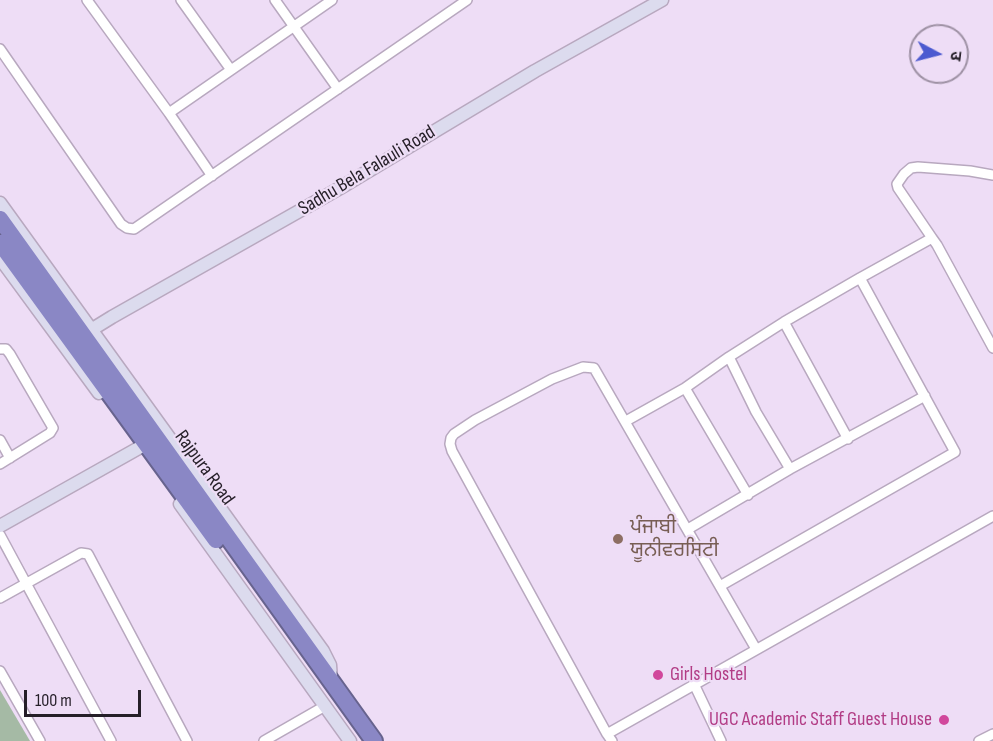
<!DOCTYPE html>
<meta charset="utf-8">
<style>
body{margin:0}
#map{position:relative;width:993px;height:741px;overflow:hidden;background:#eeddf6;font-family:"Sofia Sans Condensed","Noto Sans Devanagari",sans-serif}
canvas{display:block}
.north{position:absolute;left:909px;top:24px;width:60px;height:60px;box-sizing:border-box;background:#eeddf6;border:2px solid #9e91a4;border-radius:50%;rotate:97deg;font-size:16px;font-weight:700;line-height:24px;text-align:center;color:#251f28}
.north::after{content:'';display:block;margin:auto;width:21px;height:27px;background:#4c5ad0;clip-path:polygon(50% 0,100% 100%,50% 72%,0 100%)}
.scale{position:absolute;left:24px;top:690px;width:117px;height:27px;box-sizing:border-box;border:3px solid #251f28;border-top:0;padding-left:8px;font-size:18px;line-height:21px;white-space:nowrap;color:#251f28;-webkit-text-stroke:4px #eeddf6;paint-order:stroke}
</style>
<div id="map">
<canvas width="993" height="741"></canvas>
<div class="north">उ</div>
<div class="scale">100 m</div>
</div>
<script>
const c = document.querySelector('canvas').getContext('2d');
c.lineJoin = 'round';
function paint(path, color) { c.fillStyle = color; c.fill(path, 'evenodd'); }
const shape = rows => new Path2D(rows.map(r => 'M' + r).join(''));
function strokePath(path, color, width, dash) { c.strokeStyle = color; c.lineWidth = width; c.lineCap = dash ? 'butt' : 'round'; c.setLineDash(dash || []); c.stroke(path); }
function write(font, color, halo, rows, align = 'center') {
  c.font = font + ' "Sofia Sans Condensed","Noto Sans Gurmukhi",sans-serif'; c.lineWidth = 4.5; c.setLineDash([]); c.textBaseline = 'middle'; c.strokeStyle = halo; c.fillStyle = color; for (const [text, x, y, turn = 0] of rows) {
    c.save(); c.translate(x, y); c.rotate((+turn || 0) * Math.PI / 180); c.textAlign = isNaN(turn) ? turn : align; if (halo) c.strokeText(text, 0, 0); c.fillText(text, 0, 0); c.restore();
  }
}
paint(shape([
 [0,690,30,741,0,741]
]), '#a5baa5');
const street = shape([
 [87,0,169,113,332,0],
 [181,0,231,70],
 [275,0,338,89],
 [0,49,121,224,127,228,134,229,467,0],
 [169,113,212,176],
 [932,238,937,245,993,348],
 [860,278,932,238,898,188,897,184,904,174,911,168,918,167,970,171,993,175],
 [784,322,848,439],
 [0,349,6,349,10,354,53,428,50,433,0,464],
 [729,357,756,412,790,469],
 [685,388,748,495],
 [626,421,685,388,729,357,784,322,860,278,955,452,720,586],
 [0,440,10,458],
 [688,529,790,469,925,396],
 [0,535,111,741],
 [0,598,81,553,88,554,187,741],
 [0,671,40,741],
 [694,684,721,741],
 [607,734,452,451,450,444,451,438,454,434,475,420,552,379,583,367,594,368,756,649],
 [264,741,325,706],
 [612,741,607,734,993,516],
 [979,741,993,734]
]);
const secondary = shape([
 [0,203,323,651,330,665,331,680],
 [0,258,99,393],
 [78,338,112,317,340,188,535,71,662,0],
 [180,504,350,741],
 [0,526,153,440]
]);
const highway = shape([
 [0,219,374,741],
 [0,243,216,540]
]);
strokePath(street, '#b8a8bf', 12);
strokePath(secondary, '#b8a8bf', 15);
strokePath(highway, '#67638e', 20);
strokePath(street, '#fff', 9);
strokePath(secondary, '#dcdbee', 12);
strokePath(highway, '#8a87c5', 16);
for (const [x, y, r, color] of [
 [618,539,6,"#8d6e63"],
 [658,675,6,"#d1479c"],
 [944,720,6,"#d1479c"]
]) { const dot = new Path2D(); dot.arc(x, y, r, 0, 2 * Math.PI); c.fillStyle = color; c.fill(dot); strokePath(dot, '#eeddf6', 2); }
write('20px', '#251f28', '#eeddf6', [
 ["Sadhu Bela Falauli Road",367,171,-31],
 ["Rajpura Road",204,468,54]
]);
write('20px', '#785e54', '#eeddf6', [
 ["ਪੰਜਾਬੀ",630,528],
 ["ਯੂਨੀਵਰਸਿਟੀ",630,551]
], 'left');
write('20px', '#b23c85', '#eeddf6', [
 ["Girls Hostel",670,675],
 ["UGC Academic Staff Guest House",932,720,"right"]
], 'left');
</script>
